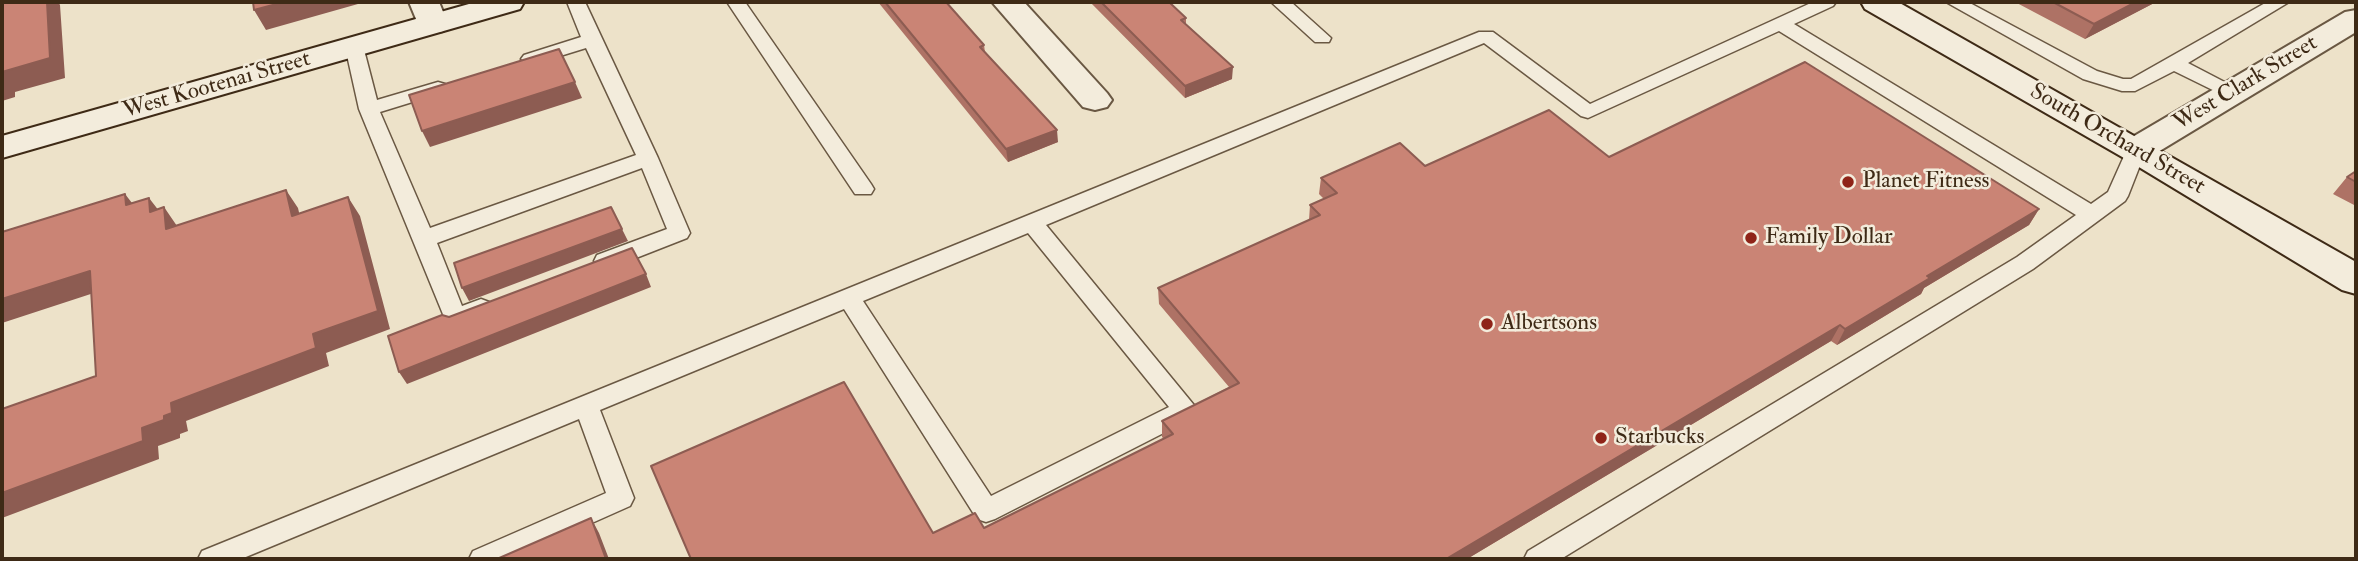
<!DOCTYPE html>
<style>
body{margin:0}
#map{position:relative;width:2358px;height:561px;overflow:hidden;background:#ede2c9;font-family:"IM FELL Double Pica",serif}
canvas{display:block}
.frame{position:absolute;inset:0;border:4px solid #3e2a16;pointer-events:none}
</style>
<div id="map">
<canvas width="2358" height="561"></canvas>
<div class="frame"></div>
</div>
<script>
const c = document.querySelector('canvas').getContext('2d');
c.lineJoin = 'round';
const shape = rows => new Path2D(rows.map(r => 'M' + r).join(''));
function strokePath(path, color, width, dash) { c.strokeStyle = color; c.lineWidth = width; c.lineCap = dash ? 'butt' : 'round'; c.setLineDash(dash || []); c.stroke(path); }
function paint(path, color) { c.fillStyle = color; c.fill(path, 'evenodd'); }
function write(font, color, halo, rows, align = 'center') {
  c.font = font + ' "IM FELL Double Pica",serif'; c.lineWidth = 5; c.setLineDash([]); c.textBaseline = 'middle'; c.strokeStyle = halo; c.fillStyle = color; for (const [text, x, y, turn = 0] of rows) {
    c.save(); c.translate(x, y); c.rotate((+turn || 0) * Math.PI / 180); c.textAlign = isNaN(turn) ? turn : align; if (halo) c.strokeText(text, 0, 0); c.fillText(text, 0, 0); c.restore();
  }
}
const lane = shape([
 [567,2,585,2,658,158,690,233,687,238,613,267,605,269,597,267,594,261,597,255,667,229,642,168,437,243,462,306,481,299,489,302,493,308,489,314,463,324,455,327,447,324,359,109,345,46,354,40,363,46,377,100,438,82,445,84,448,88,445,92,380,112,430,228,636,155,586,48,531,65,521,59,524,55,581,37,567,2],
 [727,2,745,2,871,184,874,189,871,194,855,194,727,2],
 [1271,2,1291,2,1331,38,1329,42,1315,42,1271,2],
 [1813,2,1836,2,1833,6,1794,24,2091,204,2108,192,2129,145,2143,145,2146,150,2128,196,2125,201,2033,269,1561,559,1524,559,1528,551,2017,257,2076,215,1779,31,1588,118,1581,116,1484,43,1046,225,1198,410,1195,417,995,519,986,522,977,519,844,309,600,410,634,498,630,506,511,559,469,559,473,551,606,493,579,419,241,559,198,559,202,551,1479,32,1493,32,1590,104,1813,2],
 [1028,233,1169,407,991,496,863,301,1028,233],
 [1946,2,1968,2,2097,71,2123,79,2131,79,2267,2,2289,2,2188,63,2238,89,2241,93,2238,97,2231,99,2174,71,2135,91,2122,91,2083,79,1946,2]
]);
const street = shape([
 [409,2,439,2,448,24,443,31,432,33,421,31,409,2],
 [992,2,1024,2,1107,93,1112,100,1107,107,1095,110,1083,107,992,2],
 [2356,10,2356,32,2148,158,2136,161,2124,158,2119,150,2124,142,2345,12,2356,10]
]);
const secondary = shape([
 [476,2,524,2,520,9,2,158,2,136,476,2],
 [1861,2,1898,2,2356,262,2356,294,2342,290,2124,158,1865,9,1861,2]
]);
strokePath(lane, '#6a5843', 3);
strokePath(street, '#6a5843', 4);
strokePath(secondary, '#3e2a16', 4);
paint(lane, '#f3ecdc');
paint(street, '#f3ecdc');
paint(secondary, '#f3ecdc');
paint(shape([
 [878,2,946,2,984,45,985,52,1058,142,1008,162],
 [1090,2,1169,2,1186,18,1186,24,1232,79,1185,98],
 [2015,2,2156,2,2085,39],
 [1609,157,2039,209,2029,225,1924,288,1921,294,1837,345,1831,341,1467,559,933,533,984,528,1164,439,1162,437,1162,421,1229,387,1159,304,1158,288,1309,220,1310,205,1324,199,1319,194,1321,178,1425,166],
 [2356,171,2356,206,2333,194,2347,177]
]), '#ae7265');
paint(shape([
 [47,2,58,2,60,5,65,78,15,92,15,97,2,101,2,72],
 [284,2,365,2,266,30,254,10],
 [2136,2,2156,2,2085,39,2094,24],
 [1233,67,1232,79,1185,98,1185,86],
 [575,82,582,98,430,147,422,131],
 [1057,130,1058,142,1008,162,1006,149],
 [286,190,298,208,304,234,292,216],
 [125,194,139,212,126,205],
 [348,197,360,216,390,329,326,353,329,366,186,421,188,431,180,434,180,438,158,446,159,459,2,518,2,493,142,428,171,403,313,334],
 [149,198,163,216,150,212],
 [164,207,177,226,166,229],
 [2039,209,2029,225,1924,288,1921,294,1837,345,1845,329,1927,276],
 [622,229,628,241,469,301,462,288],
 [90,271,106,289,2,323,2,299],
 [646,274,651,287,407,384,399,372],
 [1840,325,1831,341,1467,559,1446,559],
 [591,518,599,533,609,559,606,559]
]), '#8d5c52');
const building = shape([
 [2,2,47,2,50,58,2,72,2,2],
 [253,2,284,2,254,10,253,2],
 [885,2,946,2,984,45,980,47,1057,130,1006,149,885,2],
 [1101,2,1169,2,1186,18,1181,20,1233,67,1185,86,1101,2],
 [2053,2,2136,2,2094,24,2053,2],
 [559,49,575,82,422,131,409,95,559,49],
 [1805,62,2039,209,1927,276,1930,278,1845,329,1840,325,1446,559,691,559,651,466,844,382,933,533,975,513,984,528,1173,434,1162,421,1239,383,1158,288,1320,215,1310,205,1337,193,1321,178,1400,143,1425,166,1549,110,1609,157,1805,62],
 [2356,171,2356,182,2347,177,2356,171],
 [286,190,292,216,348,197,378,311,313,334,316,348,171,403,172,413,164,416,164,420,142,428,143,441,2,493,2,409,96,376,90,271,2,299,2,232,125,194,126,205,149,198,150,212,164,207,166,229,286,190],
 [611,207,622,229,462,288,454,263,611,207],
 [632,248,646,274,399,372,388,336,442,315,449,317,632,248],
 [591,518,606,559,497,559,591,518]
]);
paint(building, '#ca8475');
strokePath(building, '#8d5c52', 2);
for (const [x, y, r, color] of [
 [1848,182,7,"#8f2418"],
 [1751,238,7,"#8f2418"],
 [1487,324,7,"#8f2418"],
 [1601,438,7,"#8f2418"]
]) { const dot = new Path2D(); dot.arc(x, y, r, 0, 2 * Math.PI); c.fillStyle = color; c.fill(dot); strokePath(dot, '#f3ecdc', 2.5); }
write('23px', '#3e2a16', '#f3ecdc', [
 ["West Clark Street",2246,84,-31],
 ["West Kootenai Street",217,86,-16],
 ["South Orchard Street",2117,140,30]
]);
write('23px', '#3e2a16', '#f3ecdc', [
 ["Planet Fitness",1862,182],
 ["Family Dollar",1765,238],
 ["Albertsons",1501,324],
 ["Starbucks",1615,438]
], 'left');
</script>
